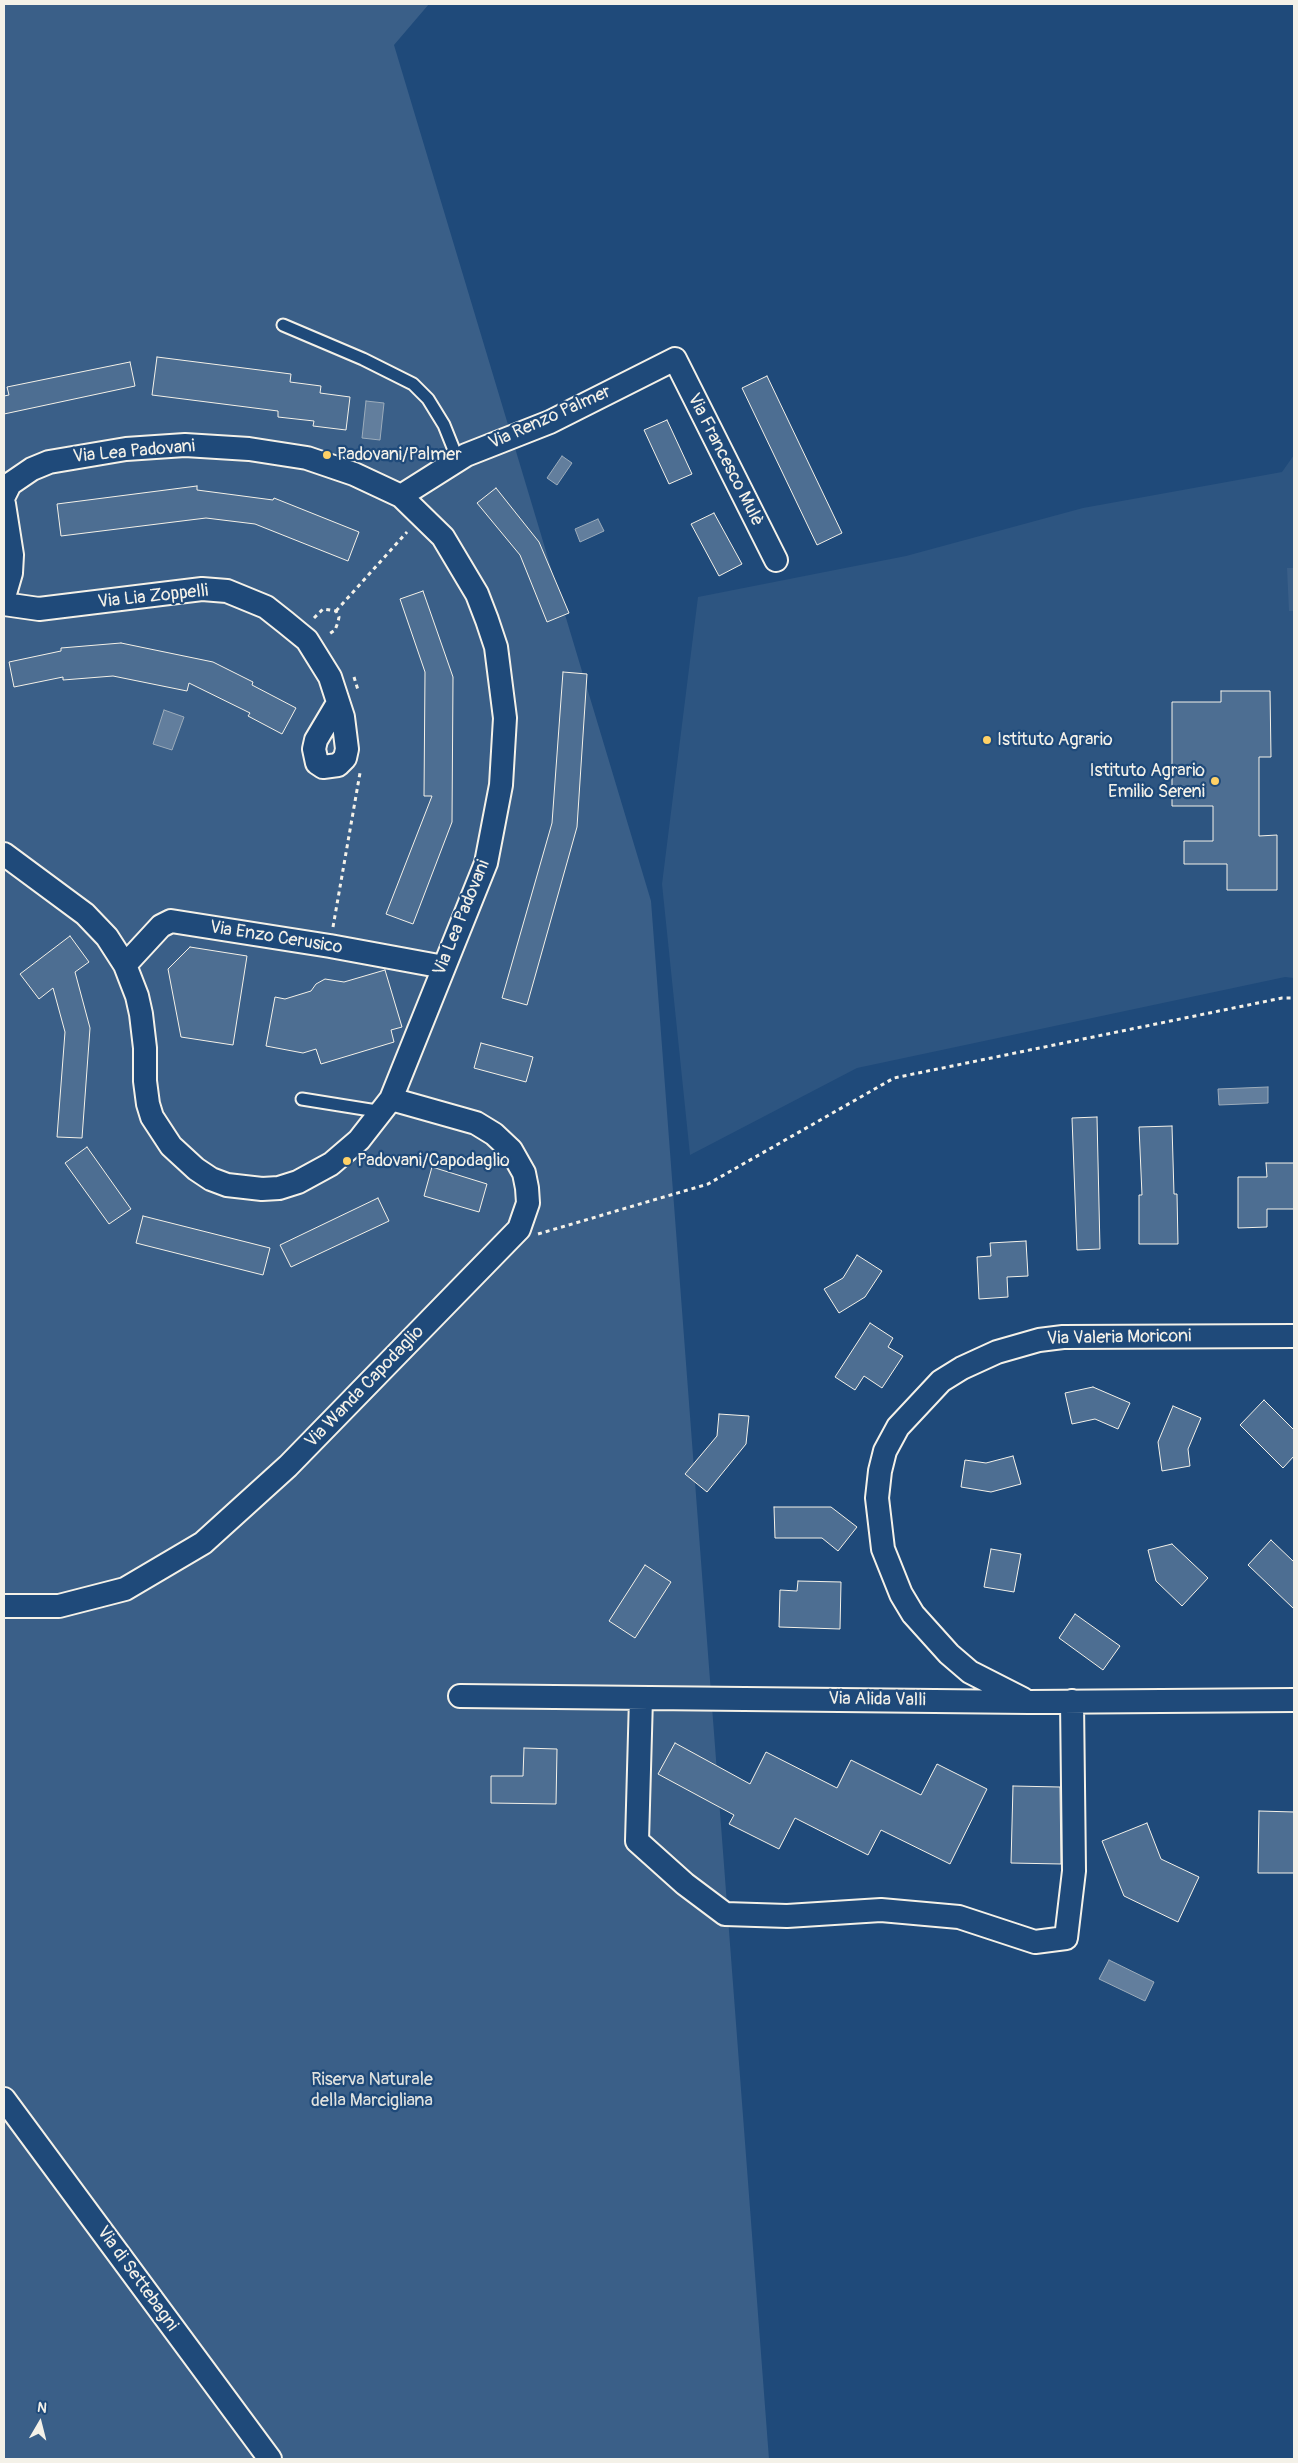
<!DOCTYPE html>
<meta charset="utf-8">
<style>
body{margin:0}
#map{position:relative;width:1298px;height:2463px;overflow:hidden;background:#1f4a7a;font-family:Pangolin,sans-serif}
canvas{display:block}
.frame{position:absolute;inset:0;border:5px solid #f4f1e8;pointer-events:none}
.north{position:absolute;left:15px;top:2398px;width:50px;height:50px;-webkit-text-stroke:4px #1f4a7a;paint-order:stroke;rotate:8deg;font-size:14px;font-weight:700;line-height:20px;text-align:center;color:#f4f1e8}
.north::after{content:'';display:block;margin:auto;width:18px;height:22px;background:#f4f1e8;clip-path:polygon(50% 0,100% 100%,50% 72%,0 100%)}
</style>
<div id="map">
<canvas width="1298" height="2463"></canvas>
<div class="frame"></div>
<div class="north">N</div>
</div>
<script>
const c = document.querySelector('canvas').getContext('2d');
c.lineJoin = 'round';
function paint(path, color) { c.fillStyle = color; c.fill(path, 'evenodd'); }
const shape = rows => new Path2D(rows.map(r => 'M' + r).join(''));
function strokePath(path, color, width, dash) { c.strokeStyle = color; c.lineWidth = width; c.lineCap = dash ? 'butt' : 'round'; c.setLineDash(dash || []); c.stroke(path); }
function write(font, color, halo, rows, align = 'center') {
  c.font = font + ' Pangolin,sans-serif'; c.lineWidth = 4.5; c.setLineDash([]); c.textBaseline = 'middle'; c.strokeStyle = halo; c.fillStyle = color; for (const [text, x, y, turn = 0] of rows) {
    c.save(); c.translate(x, y); c.rotate((+turn || 0) * Math.PI / 180); c.textAlign = isNaN(turn) ? turn : align; if (halo) c.strokeText(text, 0, 0); c.fillText(text, 0, 0); c.restore();
  }
}
paint(shape([
 [1294,455,1294,978,1285,977,857,1068,690,1155,662,884,698,597,906,556,1083,508,1282,472]
]), '#2d5581');
paint(shape([
 [4,4,429,4,394,45,651,901,769,2459,4,2459],
 [1287,568,1294,568,1294,611,1289,611]
]), '#3a5f88');
const water = shape([
 [366,401,384,403,380,440,362,438,366,401],
 [562,456,572,463,557,485,547,478,562,456],
 [598,519,604,531,580,542,575,529,598,519],
 [164,710,184,717,172,750,153,744,164,710],
 [1268,1087,1268,1103,1219,1105,1218,1089,1268,1087],
 [1109,1960,1154,1982,1145,2001,1099,1979,1109,1960]
]);
paint(water, '#627e9d');
strokePath(water, '#9cacbb', 1);
const building = shape([
 [157,357,291,374,290,382,321,386,320,393,350,397,346,430,313,426,314,421,278,417,278,411,152,395,157,357],
 [130,362,135,386,4,414,4,396,9,395,7,387,130,362],
 [767,376,842,533,817,545,742,388,767,376],
 [667,420,692,474,669,484,644,430,667,420],
 [197,486,197,490,273,500,274,498,359,532,348,561,255,524,206,518,61,536,57,504,197,486],
 [496,488,539,542,569,613,547,622,520,555,477,503,496,488],
 [714,513,742,564,719,576,691,524,714,513],
 [423,591,453,677,452,822,413,924,386,914,432,796,424,796,425,672,400,599,423,591],
 [121,643,213,662,253,682,252,685,296,708,282,734,248,716,250,713,189,683,187,691,113,676,63,680,63,677,14,687,9,662,61,651,61,648,121,643],
 [563,672,587,674,577,827,527,1005,502,998,552,823,563,672],
 [1221,691,1270,691,1271,757,1259,757,1259,836,1277,835,1277,890,1227,890,1227,864,1184,864,1184,841,1213,841,1213,806,1172,806,1172,702,1221,702,1221,691],
 [70,936,89,962,75,972,90,1028,82,1138,57,1137,65,1032,53,988,39,999,20,974,70,936],
 [190,947,247,956,233,1045,181,1037,168,969,190,947],
 [385,970,402,1027,391,1030,394,1042,321,1064,316,1049,303,1053,266,1046,275,997,285,999,311,991,316,984,325,979,344,982,385,970],
 [481,1043,533,1057,526,1082,474,1068,481,1043],
 [1097,1117,1100,1249,1077,1250,1072,1118,1097,1117],
 [1172,1126,1174,1194,1177,1194,1178,1244,1139,1244,1139,1195,1142,1195,1139,1127,1172,1126],
 [87,1147,131,1209,109,1224,65,1163,87,1147],
 [1266,1163,1294,1163,1294,1209,1267,1209,1267,1227,1238,1228,1238,1177,1267,1177,1266,1163],
 [432,1167,487,1184,479,1212,424,1196,432,1167],
 [378,1198,389,1221,291,1267,280,1245,378,1198],
 [143,1216,270,1248,263,1275,136,1243,143,1216],
 [1026,1241,1028,1276,1007,1277,1008,1297,979,1299,977,1257,991,1256,990,1243,1026,1241],
 [857,1255,882,1271,865,1297,839,1313,824,1289,843,1278,857,1255],
 [870,1323,893,1338,888,1347,903,1356,882,1388,864,1376,855,1390,835,1377,870,1323],
 [1093,1387,1130,1403,1118,1429,1095,1419,1072,1424,1065,1393,1093,1387],
 [1264,1400,1294,1430,1294,1456,1283,1468,1240,1425,1264,1400],
 [1173,1406,1201,1418,1188,1449,1190,1466,1162,1471,1158,1442,1173,1406],
 [719,1414,749,1416,746,1444,707,1492,685,1474,717,1436,719,1414],
 [1013,1456,1021,1484,991,1492,961,1487,965,1460,986,1463,1013,1456],
 [774,1507,831,1507,857,1527,838,1551,822,1538,775,1538,774,1507],
 [1271,1540,1294,1562,1294,1609,1248,1565,1271,1540],
 [1172,1544,1208,1578,1182,1606,1156,1581,1148,1550,1172,1544],
 [991,1549,1021,1554,1014,1592,984,1587,991,1549],
 [645,1565,671,1582,635,1638,609,1621,645,1565],
 [798,1581,841,1582,840,1629,779,1627,780,1590,797,1591,798,1581],
 [1075,1614,1120,1646,1103,1670,1059,1638,1075,1614],
 [675,1743,750,1784,766,1752,837,1788,851,1760,921,1795,937,1764,987,1789,950,1864,881,1830,868,1855,795,1818,779,1849,729,1824,734,1815,658,1774,675,1743],
 [524,1748,557,1749,556,1804,491,1803,491,1776,523,1776,524,1748],
 [1013,1786,1060,1787,1061,1864,1011,1863,1013,1786],
 [1259,1811,1294,1812,1294,1873,1258,1873,1259,1811],
 [1147,1823,1161,1859,1199,1877,1178,1922,1124,1896,1102,1841,1147,1823]
]);
paint(building, '#4d6e92');
strokePath(building, '#f4f1e8', 1);
const service = shape([
 [283,325,363,359,413,384,428,399,444,425,458,460],
 [302,1099,383,1112]
]);
const minor = shape([
 [4,496,10,484,32,469,49,462,126,449,185,445,249,449,307,458,354,474,401,496,443,537,477,594,487,620,496,647,505,718,501,785,486,863,391,1099,359,1140,331,1164,298,1182,279,1188,262,1189,227,1185,211,1179,196,1169,171,1146,152,1117,148,1104,145,1081,145,1048,141,1014,137,996,125,965,107,937,85,914,4,854],
 [401,496,466,455,550,422,675,359,776,560],
 [4,504,12,555,11,573,4,597],
 [4,604,39,609,202,589,227,591,266,607,285,622,307,640,330,677,343,717,347,749,345,758,338,765,323,767,317,763,314,749,316,740,338,703],
 [125,965,161,926,171,921,330,946,444,967],
 [4,1606,59,1606,125,1589,203,1543,288,1466,519,1229,528,1203,527,1188,524,1173,511,1150,494,1134,476,1123,391,1099],
 [460,1696,1029,1702,1294,1700],
 [641,1698,637,1841,685,1884,725,1914,787,1916,881,1910,959,1917,1035,1942,1066,1938,1074,1871,1072,1701],
 [1023,1699,970,1672,949,1654,913,1614,901,1594,883,1549,877,1498,880,1471,885,1451,898,1427,941,1381,962,1368,997,1352,1039,1340,1063,1337,1294,1336],
 [4,2099,270,2459]
]);
strokePath(service, '#f4f1e8', 15);
strokePath(minor, '#f4f1e8', 26);
strokePath(shape([
 [336,611,407,532],
 [314,618,323,609,336,611,339,617,338,622,335,630,329,634],
 [354,677,358,690],
 [333,927,360,773],
 [538,1234,708,1184,894,1078,1282,998,1294,998]
]), '#f4f1e8', 3, [4, 4]);
strokePath(service, '#1f4a7a', 11);
strokePath(minor, '#1f4a7a', 22);
for (const [x, y, r, color] of [
 [327,455,5,"#ffd166"],
 [987,740,5,"#ffd166"],
 [1215,781,5,"#ffd166"],
 [347,1161,5,"#ffd166"]
]) { const dot = new Path2D(); dot.arc(x, y, r, 0, 2 * Math.PI); c.fillStyle = color; c.fill(dot); strokePath(dot, '#1f4a7a', 2); }
write('18px', '#f4f1e8', '#1f4a7a', [
 ["Via Renzo Palmer",550,418,-24],
 ["Via Lea Padovani",134,452,-5],
 ["Via Francesco Mulè",725,460,63],
 ["Via Lia Zoppelli",153,597,-6],
 ["Via Lea Padovani",462,918,-68],
 ["Via Enzo Cerusico",276,938,9],
 ["Via Valeria Moriconi",1119,1338,-1],
 ["Via Wanda Capodaglio",365,1387,-46],
 ["Via Alida Valli",877,1700,1],
 ["Via di Settebagni",137,2279,54]
]);
write('18px', '#f4f1e8', '#1f4a7a', [
 ["Padovani/Palmer",337,455],
 ["Istituto Agrario",997,740],
 ["Istituto Agrario",1205,771,"right"],
 ["Emilio Sereni",1205,792,"right"],
 ["Padovani/Capodaglio",357,1161]
], 'left');
write('18px', '#e1e2de', '#1f4a7a', [
 ["Riserva Naturale",372,2080],
 ["della Marcigliana",372,2101]
]);
</script>
